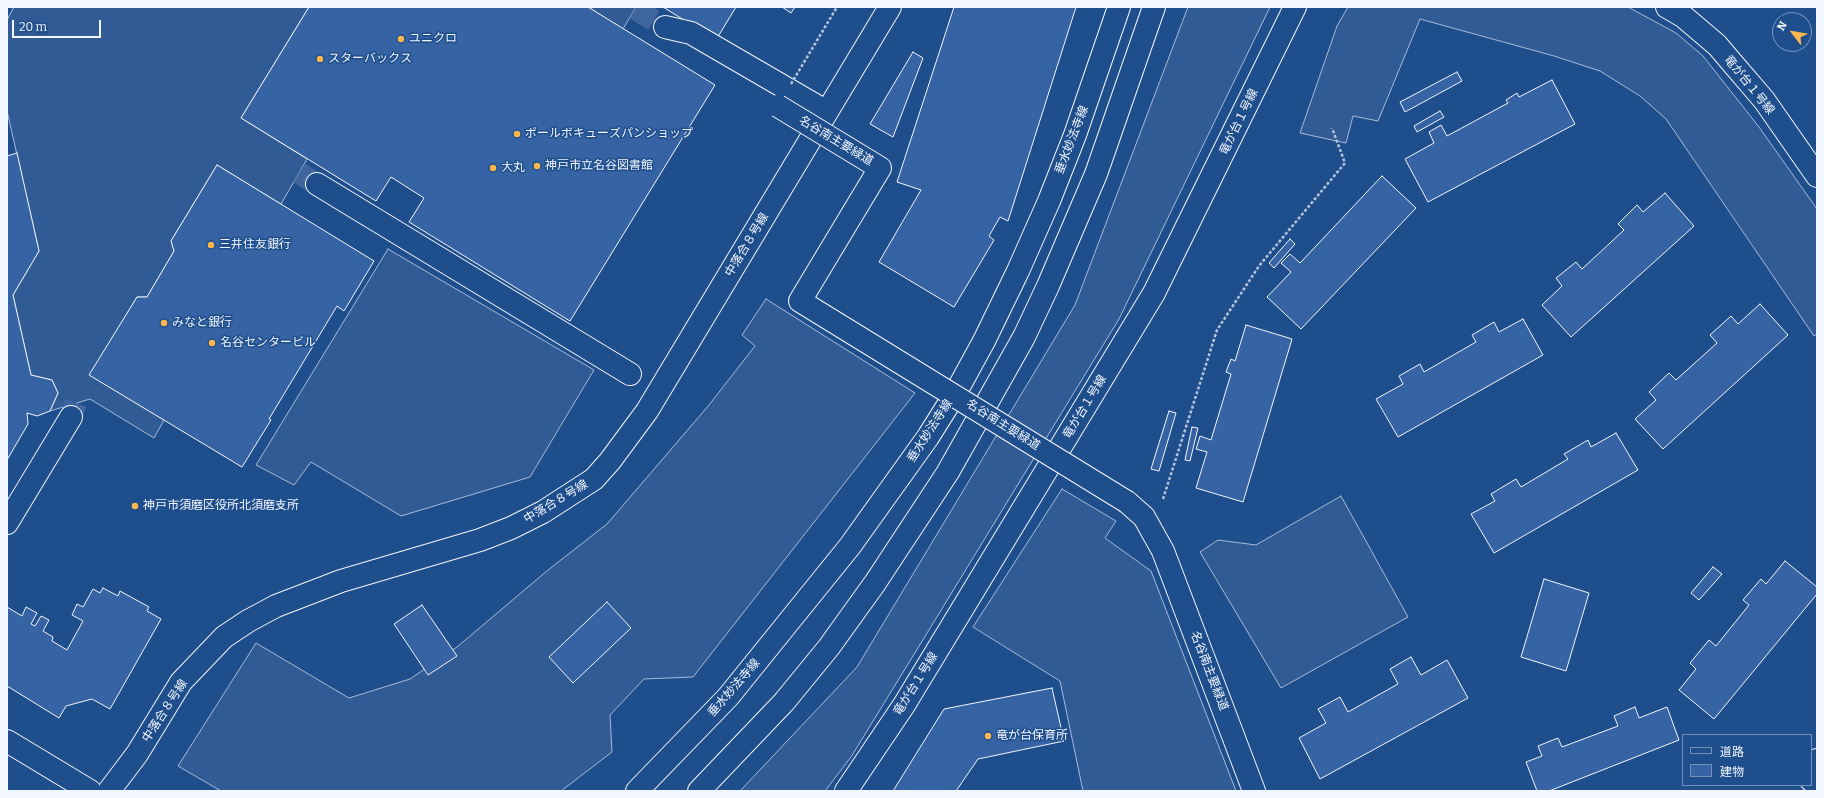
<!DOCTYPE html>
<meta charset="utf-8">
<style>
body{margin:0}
#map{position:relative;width:1824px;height:798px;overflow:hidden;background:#1f4e8c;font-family:Bitter,"Noto Sans JP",serif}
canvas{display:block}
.frame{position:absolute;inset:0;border:8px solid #f2f6ff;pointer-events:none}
.legend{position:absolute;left:1682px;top:734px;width:130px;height:52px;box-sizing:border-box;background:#1f4e8c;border:1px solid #7391ba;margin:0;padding:5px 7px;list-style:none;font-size:12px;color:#f2f6ff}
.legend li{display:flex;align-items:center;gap:8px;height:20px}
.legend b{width:20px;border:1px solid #7391ba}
.north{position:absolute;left:1772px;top:12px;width:40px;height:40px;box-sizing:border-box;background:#1f4e8c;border:1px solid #7391ba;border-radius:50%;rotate:301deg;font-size:11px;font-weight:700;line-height:16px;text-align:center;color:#f2f6ff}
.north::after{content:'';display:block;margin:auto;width:14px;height:18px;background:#ffb74d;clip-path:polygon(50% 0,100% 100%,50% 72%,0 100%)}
.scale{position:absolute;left:12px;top:20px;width:89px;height:18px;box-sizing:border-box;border:2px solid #f2f6ff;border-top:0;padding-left:5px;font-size:12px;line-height:14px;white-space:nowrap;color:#f2f6ff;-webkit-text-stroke:3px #1f4e8c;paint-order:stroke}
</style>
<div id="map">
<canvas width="1824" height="798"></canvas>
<div class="frame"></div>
<ul class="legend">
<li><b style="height:5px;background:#1f4e8c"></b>道路</li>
<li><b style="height:11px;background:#3563a3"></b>建物</li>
</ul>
<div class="north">N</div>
<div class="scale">20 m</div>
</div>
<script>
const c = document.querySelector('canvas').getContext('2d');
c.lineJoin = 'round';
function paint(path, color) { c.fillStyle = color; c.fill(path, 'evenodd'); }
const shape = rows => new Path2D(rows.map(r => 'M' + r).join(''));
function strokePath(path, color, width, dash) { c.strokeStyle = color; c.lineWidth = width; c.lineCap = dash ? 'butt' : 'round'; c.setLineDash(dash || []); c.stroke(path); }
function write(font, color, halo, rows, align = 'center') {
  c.font = font + ' Bitter,"Noto Sans JP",serif'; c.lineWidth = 3; c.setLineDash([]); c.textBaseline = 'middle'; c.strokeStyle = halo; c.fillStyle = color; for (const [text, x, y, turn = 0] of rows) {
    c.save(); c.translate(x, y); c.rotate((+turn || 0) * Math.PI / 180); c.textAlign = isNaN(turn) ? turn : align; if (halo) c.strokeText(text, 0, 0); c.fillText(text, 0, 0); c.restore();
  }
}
const built = shape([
 [14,7,309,7,241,118,307,159,281,204,217,165,171,241,174,251,147,297,137,297,90,375,164,420,154,438,90,399,50,411,58,393,52,380,31,375,13,295,39,251,7,111,7,20,14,7],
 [588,7,636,7,623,29,588,7],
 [1188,7,1270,7,1119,319,921,643,851,757,825,791,740,791,857,667,1075,305,1188,7],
 [1348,7,1628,7,1676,33,1703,56,1759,127,1817,209,1817,334,1814,336,1666,119,1640,96,1600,71,1554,56,1420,19,1378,121,1353,116,1346,143,1300,133,1337,26,1348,7],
 [388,249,594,370,530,477,401,516,311,462,294,485,256,465,388,249],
 [766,299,915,393,693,677,644,679,610,715,612,752,561,791,221,791,178,766,256,643,349,698,410,679,457,647,548,570,607,524,709,405,755,346,742,335,766,299],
 [1062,489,1116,521,1105,538,1151,571,1236,791,1083,791,1060,681,973,627,1062,489],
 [1341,496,1408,617,1281,688,1200,552,1218,540,1256,545,1341,496]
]);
paint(built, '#305b95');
strokePath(built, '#a8bbd7', 1);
const building = shape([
 [309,7,588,7,715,85,570,321,409,222,424,198,391,177,376,201,241,118,309,7],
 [663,7,736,7,716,40,663,7],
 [782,7,795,7,791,13,782,7],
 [954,7,1076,7,1008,221,1000,217,989,236,994,240,954,307,879,262,921,190,897,182,954,7],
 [913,52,923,58,893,137,870,124,913,52],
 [1457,72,1462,81,1405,112,1400,102,1457,72],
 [1552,80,1575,124,1428,202,1405,159,1434,143,1429,132,1441,125,1447,136,1508,103,1506,100,1517,93,1519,97,1552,80],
 [1440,111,1444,117,1417,132,1414,126,1440,111],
 [17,153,39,251,13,295,31,375,52,380,58,393,50,411,37,416,27,413,28,424,7,460,7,156,17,153],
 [217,165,374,261,344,311,337,306,269,419,271,420,242,467,89,375,137,297,147,297,174,251,171,241,217,165],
 [1382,176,1416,208,1301,329,1267,297,1291,272,1281,263,1290,254,1300,263,1382,176],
 [1665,193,1694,226,1571,337,1542,305,1562,286,1556,278,1576,262,1582,269,1624,230,1618,224,1637,205,1643,212,1665,193],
 [1290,239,1295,244,1274,268,1269,263,1290,239],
 [1760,304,1788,335,1663,449,1635,419,1656,400,1649,392,1669,373,1676,380,1717,343,1710,335,1731,316,1738,324,1760,304],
 [1523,319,1543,355,1398,437,1376,399,1403,384,1399,376,1420,364,1424,372,1476,342,1472,335,1494,322,1499,332,1523,319],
 [1246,325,1292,339,1243,502,1196,488,1207,452,1196,449,1200,436,1211,440,1231,374,1226,372,1231,359,1235,361,1246,325],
 [1169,411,1176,413,1159,471,1151,469,1169,411],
 [1192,427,1198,428,1190,461,1185,460,1192,427],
 [1616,433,1638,470,1494,553,1471,514,1495,501,1491,494,1516,479,1521,487,1568,459,1564,454,1588,440,1591,447,1616,433],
 [1785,561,1817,587,1817,594,1714,719,1679,690,1696,669,1690,663,1709,640,1716,646,1749,605,1743,600,1761,579,1766,584,1785,561],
 [1713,567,1722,574,1699,600,1691,593,1713,567],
 [1544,579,1589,593,1566,671,1521,657,1544,579],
 [103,588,118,596,120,591,149,607,147,611,161,619,110,709,92,699,66,706,59,718,7,686,7,607,22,616,26,607,37,613,31,624,35,626,41,616,49,620,43,631,53,637,52,641,67,650,83,621,72,615,77,604,83,607,93,589,100,593,103,588],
 [607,602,631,628,573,683,549,657,607,602],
 [422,605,457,656,428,675,394,624,422,605],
 [1411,657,1421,675,1447,660,1468,698,1320,779,1299,738,1326,723,1318,709,1340,697,1348,712,1398,684,1390,669,1411,657],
 [1052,688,1064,741,978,759,956,791,893,791,944,709,1052,688],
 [1635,707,1639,718,1667,707,1679,740,1549,791,1537,791,1526,762,1542,756,1538,746,1558,738,1562,747,1618,726,1614,716,1635,707]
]);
paint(building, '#3563a3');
strokePath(building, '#f2f6ff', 1);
strokePath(shape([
 [635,9,665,27],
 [299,173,317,184],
 [71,417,76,403]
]), '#3f679d', 22, [22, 11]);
const street = shape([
 [1667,7,1684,17,1717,45,1734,65,1764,100,1817,176],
 [665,27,691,33,827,112],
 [317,184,630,374],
 [1127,502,1144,517,1163,551,1254,791],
 [7,523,71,417],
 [1811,780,1817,760],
 [109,791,137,754,181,682,224,637,248,621,276,606,341,581,480,540,511,528,543,512,594,479,610,461,647,411,890,7],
 [846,791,904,705,1154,293,1295,7]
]);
const secondary = shape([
 [7,741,90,791],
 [637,791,728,697,850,546,928,437,955,394,984,341,1018,271,1049,201,1075,135,1119,7],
 [699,791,784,702,829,647,875,583,948,472,1024,337,1048,286,1096,174,1154,7]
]);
strokePath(street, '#f2f6ff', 24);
strokePath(secondary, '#f2f6ff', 24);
strokePath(shape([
 [1163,499,1217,330,1259,266,1345,163,1332,128]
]), '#b3c4dc', 2.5, [3, 2]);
strokePath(street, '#1f4e8c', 22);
strokePath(secondary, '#1f4e8c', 22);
const streetBridge = shape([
 [778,106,880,168,800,301,1127,502]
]);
strokePath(streetBridge, '#f2f6ff', 24, []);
strokePath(shape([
 [791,84,837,7]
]), '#b3c4dc', 2.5, [3, 2]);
strokePath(streetBridge, '#1f4e8c', 22);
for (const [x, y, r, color] of [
 [401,39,4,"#ffb74d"],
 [320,59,4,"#ffb74d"],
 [517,134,4,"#ffb74d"],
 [537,166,4,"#ffb74d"],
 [493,168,4,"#ffb74d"],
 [211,245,4,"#ffb74d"],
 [164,323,4,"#ffb74d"],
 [212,343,4,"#ffb74d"],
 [135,506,4,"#ffb74d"],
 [988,736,4,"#ffb74d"]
]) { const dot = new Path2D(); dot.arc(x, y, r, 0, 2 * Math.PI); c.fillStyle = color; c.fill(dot); strokePath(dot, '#1f4e8c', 1.5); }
write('12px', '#f2f6ff', '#1f4e8c', [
 ["ユニクロ",409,39],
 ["スターバックス",328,59],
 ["ポールボキューズパンショップ",525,134],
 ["神戸市立名谷図書館",545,166],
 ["大丸",501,168],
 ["三井住友銀行",219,245],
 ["みなと銀行",172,323],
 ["名谷センタービル",220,343],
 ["神戸市須磨区役所北須磨支所",143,506],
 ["竜が台保育所",996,736]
], 'left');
write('12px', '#f2f6ff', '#1f4e8c', [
 ["竜が台１号線",1749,85,51],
 ["竜が台１号線",1239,122,-64],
 ["垂水妙法寺線",1072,140,-69],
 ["名谷南主要緑道",836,141,31],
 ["中落合８号線",747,245,-59],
 ["竜が台１号線",1085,407,-59],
 ["名谷南主要緑道",1003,425,32],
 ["垂水妙法寺線",930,431,-57],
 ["中落合８号線",556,502,-31],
 ["名谷南主要緑道",1209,671,69],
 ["竜が台１号線",916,684,-58],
 ["垂水妙法寺線",734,688,-49],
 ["中落合８号線",165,711,-57]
]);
</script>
